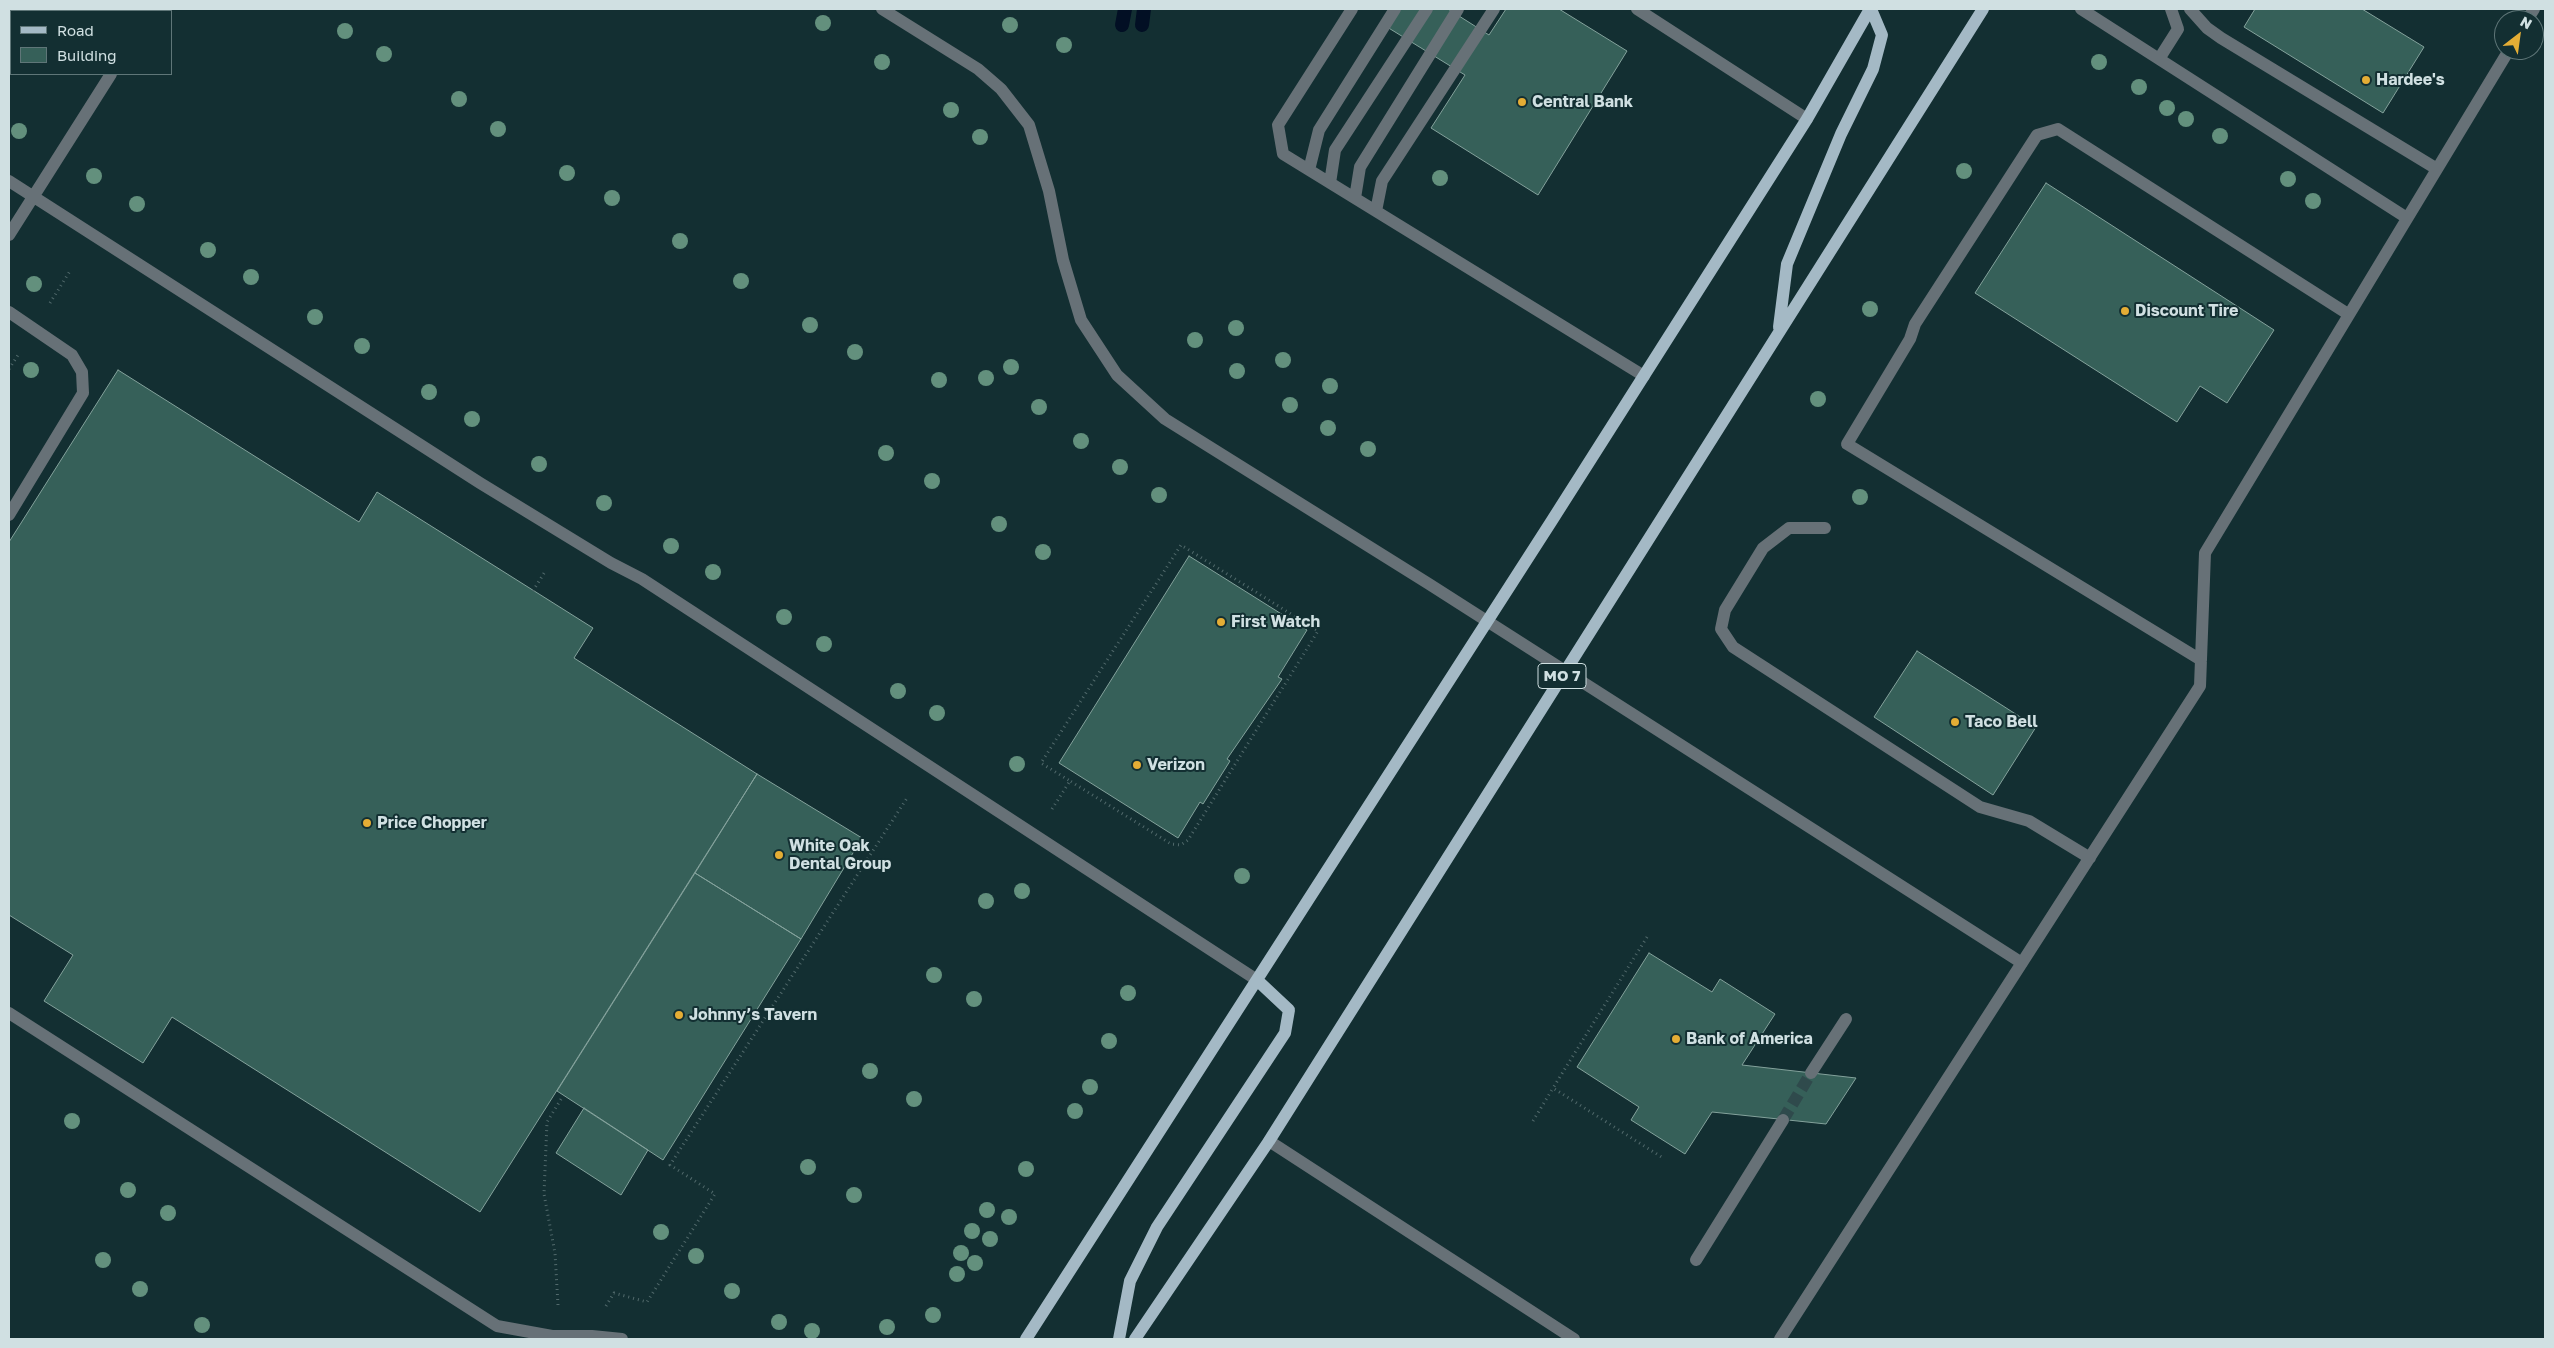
<!DOCTYPE html>
<meta charset="utf-8">
<style>
body{margin:0}
#map{position:relative;width:2554px;height:1348px;overflow:hidden;background:#132f32;font-family:"Golos Text",sans-serif}
canvas{display:block}
.frame{position:absolute;inset:0;border:10px solid #d0e0e2;pointer-events:none}
.legend{position:absolute;left:10px;top:10px;width:162px;height:65px;box-sizing:border-box;background:#132f32;border:1px solid #5f7678;margin:0;padding:6px 9px;list-style:none;font-size:15px;color:#d0e0e2}
.legend li{display:flex;align-items:center;gap:10px;height:25px}
.legend b{width:25px;border:1px solid #5f7678}
.north{position:absolute;left:2494px;top:10px;width:50px;height:50px;box-sizing:border-box;background:#132f32;border:1px solid #5f7678;border-radius:50%;rotate:30deg;font-size:14px;font-weight:700;line-height:20px;text-align:center;color:#d0e0e2}
.north::after{content:'';display:block;margin:auto;width:18px;height:22px;background:#e4ad35;clip-path:polygon(50% 0,100% 100%,50% 72%,0 100%)}
</style>
<div id="map">
<canvas width="2554" height="1348"></canvas>
<div class="frame"></div>
<ul class="legend">
<li><b style="height:6px;background:#a4b9c5"></b>Road</li>
<li><b style="height:14px;background:#366059"></b>Building</li>
</ul>
<div class="north">N</div>
</div>
<script>
const c = document.querySelector('canvas').getContext('2d');
c.lineJoin = 'round';
const shape = rows => new Path2D(rows.map(r => 'M' + r).join(''));
function strokePath(path, color, width, dash) { c.strokeStyle = color; c.lineWidth = width; c.lineCap = dash ? 'butt' : 'round'; c.setLineDash(dash || []); c.stroke(path); }
function paint(path, color) { c.fillStyle = color; c.fill(path, 'evenodd'); }
function write(font, color, halo, rows, align = 'center') {
  c.font = font + ' "Golos Text",sans-serif'; c.lineWidth = 4; c.setLineDash([]); c.textBaseline = 'middle'; c.strokeStyle = halo; c.fillStyle = color; for (const [text, x, y, turn = 0] of rows) {
    c.save(); c.translate(x, y); c.rotate((+turn || 0) * Math.PI / 180); c.textAlign = isNaN(turn) ? turn : align; if (halo) c.strokeText(text, 0, 0); c.fillText(text, 0, 0); c.restore();
  }
}
strokePath(shape([
 [1122,25,1125,9],
 [1142,25,1144,9]
]), '#020f24', 14);
const building = shape([
 [1398,9,1448,9,1489,35,1506,9,1559,9,1627,51,1538,195,1431,128,1465,75,1387,27,1398,9],
 [2255,9,2362,9,2424,47,2383,113,2244,27,2255,9],
 [2046,183,2274,330,2227,403,2200,386,2177,422,1975,293,2046,183],
 [118,370,359,522,377,492,593,628,574,658,757,774,480,1212,172,1017,143,1063,44,1001,73,955,9,915,9,542,118,370],
 [1189,556,1307,630,1278,677,1282,679,1227,759,1230,761,1203,804,1200,802,1178,838,1059,763,1189,556],
 [1917,651,2036,727,1993,795,1874,717,1917,651],
 [757,774,862,838,801,939,695,873,757,774],
 [695,873,801,939,663,1160,557,1091,695,873],
 [1649,953,1712,992,1720,979,1775,1014,1742,1065,1856,1078,1826,1124,1712,1112,1685,1154,1631,1120,1639,1107,1577,1067,1649,953],
 [584,1108,648,1150,621,1195,556,1153,584,1108]
]);
paint(building, '#366059');
strokePath(building, '#84a29c', 1);
strokePath(shape([
 [1783,1120,1811,1073]
]), '#2f4a4c', 12, [12, 6]);
strokePath(shape([
 [50,303,70,271],
 [9,369,18,355],
 [533,591,546,570],
 [1052,809,1070,781,1041,763,1181,545,1318,631,1188,840,1181,845,1171,844,1070,781],
 [1647,937,1553,1088,1663,1158],
 [1533,1121,1553,1088],
 [558,1305,555,1253,544,1194,547,1122,563,1096],
 [606,1306,614,1293,647,1302,715,1194,670,1165,907,798]
]), '#526a6c', 3, [1, 4]);
strokePath(shape([
 [882,9,978,69,1001,89,1029,125,1049,191,1063,260,1081,320,1117,375,1165,419,1429,584,2022,963],
 [1352,9,1278,125,1283,154,1644,376],
 [1637,9,1807,119],
 [2081,9,2407,218],
 [2190,9,2207,28,2221,38,2437,169],
 [151,11,153,9],
 [2527,20,2534,9],
 [2159,59,2178,29,2171,9],
 [1309,170,1319,130,1395,9],
 [9,181,480,483,611,563,642,579,1257,980],
 [1330,183,1335,150,1427,9],
 [1355,198,1360,167,1458,9],
 [1376,211,1382,181,1494,9],
 [9,235,111,74],
 [9,312,72,355,82,372,83,393,9,515],
 [1825,528,1789,528,1763,548,1725,610,1721,629,1733,647,1980,807,2029,821,2090,858],
 [2201,660,1847,444,1910,339,1915,324,2037,135,2058,129,2348,314],
 [9,1013,497,1326,552,1336,592,1336,622,1339],
 [1811,1073,1846,1019],
 [1269,1141,1574,1339],
 [1696,1260,1783,1120],
 [1780,1339,2200,686,2205,553,2509,50]
]), '#677177', 12);
strokePath(shape([
 [1779,327,1787,264,1841,134,1873,69,1882,35,1871,9],
 [1026,1339,1551,522,1807,119,1870,9],
 [1119,1339,1130,1281,1157,1227,1285,1033,1289,1010,1257,980],
 [1135,1339,1269,1141,1983,9]
]), '#a4b9c5', 12);
c.fillStyle = '#63907d';
for (const [x, y] of [
 [823,23],
 [1010,25],
 [345,31],
 [1064,45],
 [384,54],
 [882,62],
 [2099,62],
 [2139,87],
 [459,99],
 [2167,108],
 [951,110],
 [2186,119],
 [498,129],
 [19,131],
 [2220,136],
 [980,137],
 [1964,171],
 [567,173],
 [94,176],
 [1440,178],
 [2288,179],
 [612,198],
 [2313,201],
 [137,204],
 [680,241],
 [208,250],
 [251,277],
 [741,281],
 [34,284],
 [1870,309],
 [315,317],
 [810,325],
 [1236,328],
 [1195,340],
 [362,346],
 [855,352],
 [1283,360],
 [1011,367],
 [31,370],
 [1237,371],
 [986,378],
 [939,380],
 [1330,386],
 [429,392],
 [1818,399],
 [1290,405],
 [1039,407],
 [472,419],
 [1328,428],
 [1081,441],
 [1368,449],
 [886,453],
 [539,464],
 [1120,467],
 [932,481],
 [1159,495],
 [1860,497],
 [604,503],
 [999,524],
 [671,546],
 [1043,552],
 [713,572],
 [784,617],
 [824,644],
 [898,691],
 [937,713],
 [1017,764],
 [1242,876],
 [1022,891],
 [986,901],
 [934,975],
 [1128,993],
 [974,999],
 [1109,1041],
 [870,1071],
 [1090,1087],
 [914,1099],
 [1075,1111],
 [72,1121],
 [808,1167],
 [1026,1169],
 [128,1190],
 [854,1195],
 [987,1210],
 [168,1213],
 [1009,1217],
 [972,1231],
 [661,1232],
 [990,1239],
 [961,1253],
 [696,1256],
 [103,1260],
 [975,1263],
 [957,1274],
 [140,1289],
 [732,1291],
 [933,1315],
 [779,1322],
 [202,1325],
 [887,1327],
 [812,1331]
]) { c.beginPath(); c.arc(x, y, 8, 0, 2 * Math.PI); c.fill(); }
for (const [x, y, r, color] of [
 [2366,80,5,"#e4ad35"],
 [1522,102,5,"#e4ad35"],
 [2125,311,5,"#e4ad35"],
 [1221,622,5,"#e4ad35"],
 [1955,722,5,"#e4ad35"],
 [1137,765,5,"#e4ad35"],
 [367,823,5,"#e4ad35"],
 [779,855,5,"#e4ad35"],
 [679,1015,5,"#e4ad35"],
 [1676,1039,5,"#e4ad35"]
]) { const dot = new Path2D(); dot.arc(x, y, r, 0, 2 * Math.PI); c.fillStyle = color; c.fill(dot); strokePath(dot, '#132f32', 2); }
for (const [x, y, w] of [
 [1562,676,48]
]) { const box = new Path2D(); box.roundRect(x - w / 2, y - 12.5, w, 25, 4); c.fillStyle = '#132f32'; c.fill(box); strokePath(box, '#d0e0e2', 1); }
write('bold 15px', '#d0e0e2', null, [
 ["MO 7",1562,676]
]);
write('bold 16px', '#d0e0e2', '#132f32', [
 ["Hardee's",2376,80],
 ["Central Bank",1532,102],
 ["Discount Tire",2135,311],
 ["First Watch",1231,622],
 ["Taco Bell",1965,722],
 ["Verizon",1147,765],
 ["Price Chopper",377,823],
 ["White Oak",789,846],
 ["Dental Group",789,864],
 ["Johnny’s Tavern",689,1015],
 ["Bank of America",1686,1039]
], 'left');
</script>
